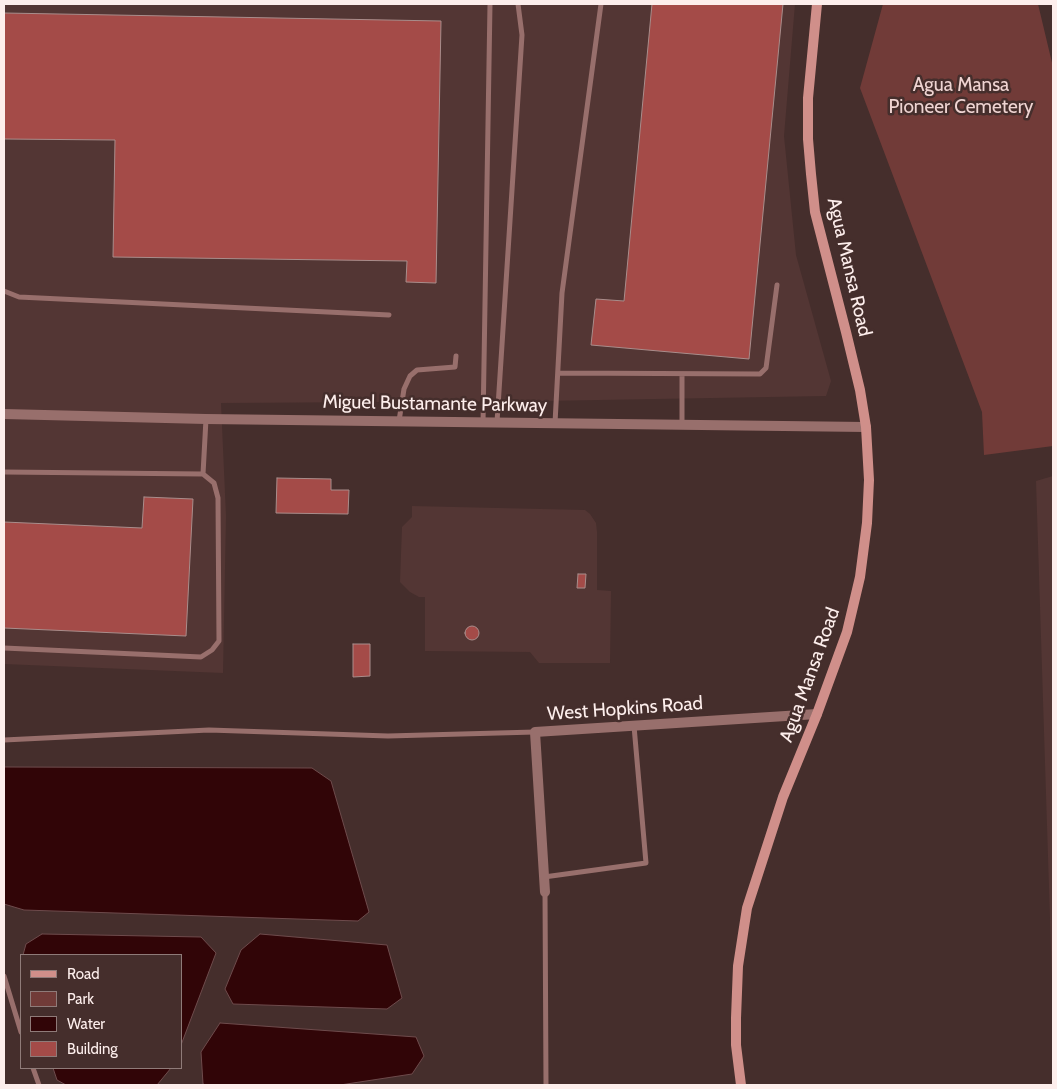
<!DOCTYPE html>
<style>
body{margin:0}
#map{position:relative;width:1057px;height:1089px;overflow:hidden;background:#452e2c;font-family:Cabin,sans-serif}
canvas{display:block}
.frame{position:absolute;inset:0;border:5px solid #fdeeec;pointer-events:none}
.legend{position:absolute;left:20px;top:954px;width:162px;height:115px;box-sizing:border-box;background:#452e2c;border:1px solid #8f7b79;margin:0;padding:6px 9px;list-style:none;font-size:15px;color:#fdeeec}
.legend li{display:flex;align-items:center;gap:10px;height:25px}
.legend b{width:25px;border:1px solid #8f7b79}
</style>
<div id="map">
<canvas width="1057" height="1089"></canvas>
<div class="frame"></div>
<ul class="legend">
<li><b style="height:6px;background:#d08f8a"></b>Road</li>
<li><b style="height:14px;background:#713b38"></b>Park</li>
<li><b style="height:14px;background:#310507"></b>Water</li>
<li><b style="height:14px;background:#a44b48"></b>Building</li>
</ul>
</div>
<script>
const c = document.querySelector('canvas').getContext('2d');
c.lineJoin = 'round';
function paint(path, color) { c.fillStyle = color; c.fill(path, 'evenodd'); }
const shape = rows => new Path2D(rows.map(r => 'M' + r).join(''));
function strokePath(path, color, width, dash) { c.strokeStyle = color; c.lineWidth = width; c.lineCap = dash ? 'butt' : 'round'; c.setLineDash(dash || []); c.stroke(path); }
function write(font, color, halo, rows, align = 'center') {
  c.font = font + ' Cabin,sans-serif'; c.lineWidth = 5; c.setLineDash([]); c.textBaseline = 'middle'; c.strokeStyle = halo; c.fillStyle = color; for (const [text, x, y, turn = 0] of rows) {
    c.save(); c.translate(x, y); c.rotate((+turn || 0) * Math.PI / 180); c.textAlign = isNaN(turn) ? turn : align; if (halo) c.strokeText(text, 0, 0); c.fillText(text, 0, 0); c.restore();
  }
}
paint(shape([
 [4,4,795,4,784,136,796,255,831,381,826,396,542,401,221,403,226,516,223,673,4,664],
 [1053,476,1053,1013,1036,481],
 [412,506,585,510,590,514,596,523,597,532,597,590,611,591,610,663,539,663,530,652,425,651,425,597,419,597,410,592,400,582,402,527,412,517]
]), '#533634');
paint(shape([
 [883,4,1038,4,1053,67,1053,446,984,455,982,412,860,88]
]), '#713b38');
const water = shape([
 [4,767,312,768,331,781,369,912,358,921,24,910,4,904,4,767],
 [42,934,201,937,216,953,181,1045,181,955,23,955,26,944,42,934],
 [260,934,387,945,402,998,387,1009,233,1004,225,989,241,950,260,934],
 [220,1023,416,1037,424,1056,412,1074,340,1085,206,1085,203,1084,201,1052,220,1023],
 [53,1068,171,1068,157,1085,66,1085,57,1080,53,1068]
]);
paint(water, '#310507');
strokePath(water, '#6e4b4c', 1);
const building = shape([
 [652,4,783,4,749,359,591,345,596,299,624,301,652,4],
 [4,13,441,21,436,283,406,282,407,261,113,257,115,140,4,139,4,13],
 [277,478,331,479,331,490,349,490,348,514,276,513,277,478],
 [144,497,193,499,186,636,4,628,4,522,142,528,144,497],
 [578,574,586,574,585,588,577,588,578,574],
 '465 633a7 7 0 1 1 14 0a7 7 0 1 1-14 0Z',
 [353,644,370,644,370,676,353,677,353,644]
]);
paint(building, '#a44b48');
strokePath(building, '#a98d8b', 1);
strokePath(shape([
 [4,291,19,297,389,315],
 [558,373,760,374,766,368,777,285],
 [399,421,404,389,410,376,417,370,455,367,456,356],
 [497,422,522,35,518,4],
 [483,423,490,4],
 [555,423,562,293,601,4],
 [682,425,682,374],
 [4,472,203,474,206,419],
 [4,648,201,657,212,650,219,641,218,498,214,483,203,474],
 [4,740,209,730,388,736,535,732],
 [544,877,646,863,634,726],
 [545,892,546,1085],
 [4,976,21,1032],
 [33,1068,39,1085]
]), '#986f6c', 5);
strokePath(shape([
 [4,414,206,419,866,427],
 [545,892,535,732,817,714]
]), '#986f6c', 10);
strokePath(shape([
 [741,1085,736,1045,736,1018,738,966,747,908,783,797,817,714,847,632,860,577,867,523,869,480,866,427,860,390,846,332,815,212,811,174,808,139,808,98,817,4]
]), '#d08f8a', 10);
write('19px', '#efd4d2', '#452e2c', [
 ["Agua Mansa",961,85],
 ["Pioneer Cemetery",961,107]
]);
write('19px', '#fdeeec', '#452e2c', [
 ["Agua Mansa Road",849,267,77],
 ["Miguel Bustamante Parkway",435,404,1],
 ["Agua Mansa Road",810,675,-70],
 ["West Hopkins Road",625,709,-4]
]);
</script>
